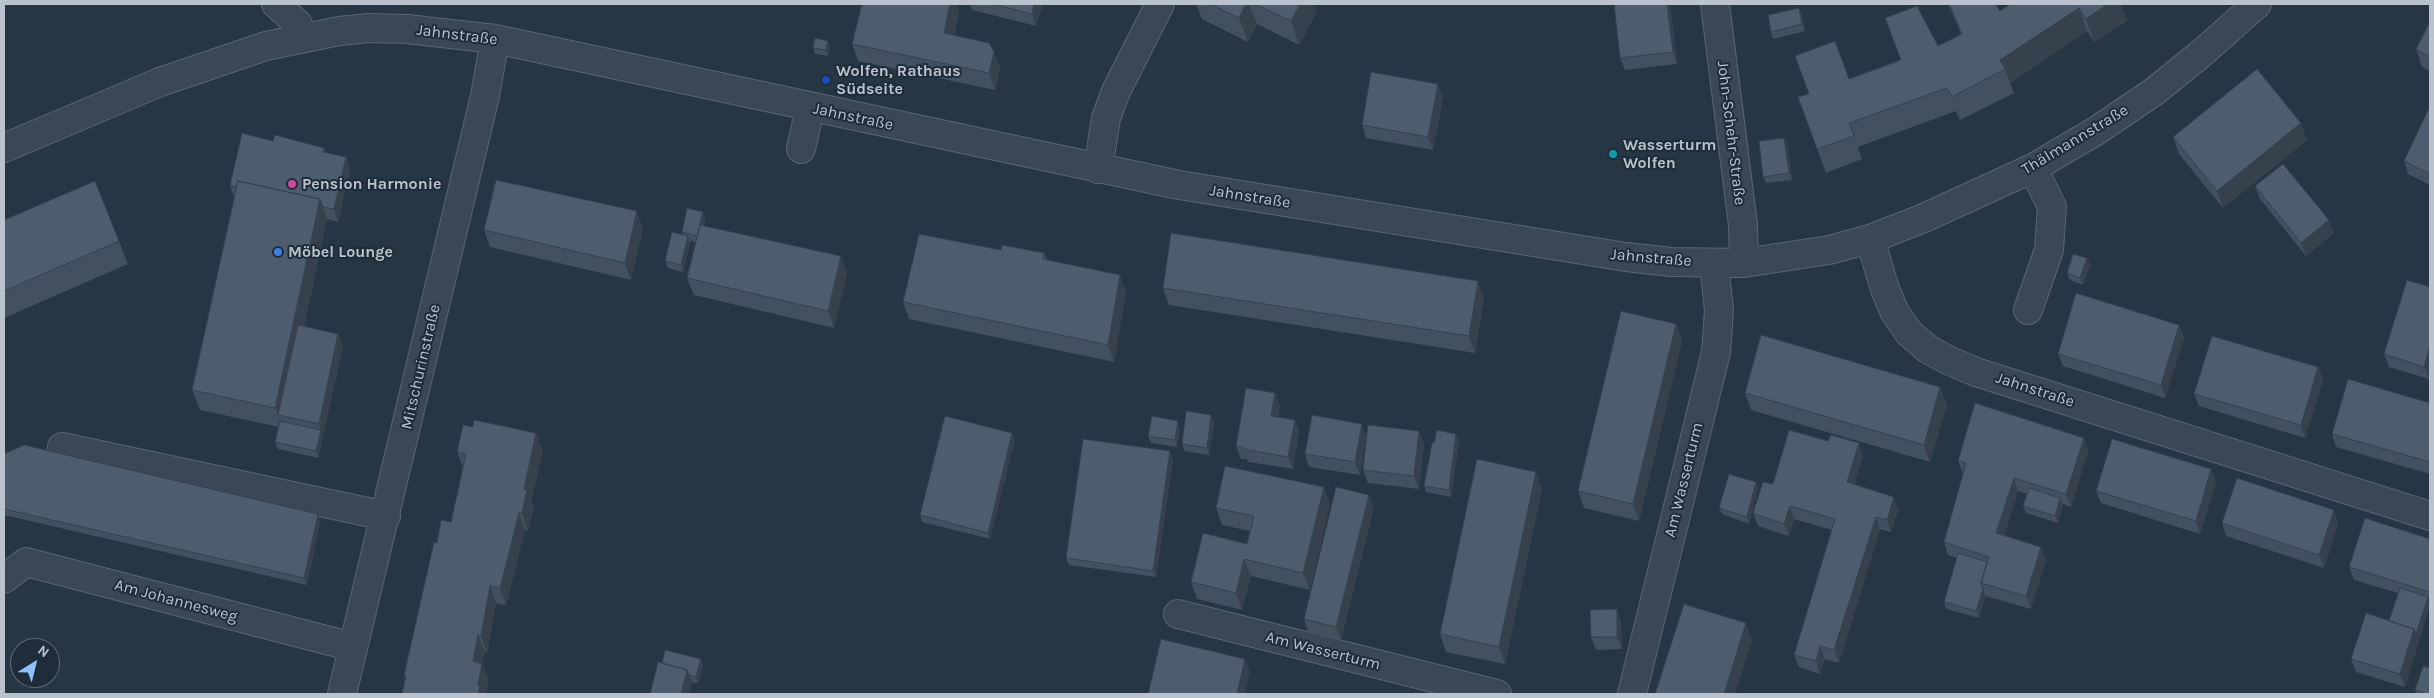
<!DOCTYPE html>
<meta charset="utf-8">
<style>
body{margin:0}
#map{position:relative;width:2434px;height:698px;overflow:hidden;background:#263645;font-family:Karla,sans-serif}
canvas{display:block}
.frame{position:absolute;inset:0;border:5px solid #b9c2cd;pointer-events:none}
.north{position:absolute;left:10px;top:638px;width:50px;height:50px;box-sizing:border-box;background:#1f2c39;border:1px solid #5d6874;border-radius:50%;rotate:36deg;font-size:14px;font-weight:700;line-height:20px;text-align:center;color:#b9c2cd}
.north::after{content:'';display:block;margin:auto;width:18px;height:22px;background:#8fc1fc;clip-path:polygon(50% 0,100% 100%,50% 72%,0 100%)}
</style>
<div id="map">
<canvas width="2434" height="698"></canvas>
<div class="frame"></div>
<div class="north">N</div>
</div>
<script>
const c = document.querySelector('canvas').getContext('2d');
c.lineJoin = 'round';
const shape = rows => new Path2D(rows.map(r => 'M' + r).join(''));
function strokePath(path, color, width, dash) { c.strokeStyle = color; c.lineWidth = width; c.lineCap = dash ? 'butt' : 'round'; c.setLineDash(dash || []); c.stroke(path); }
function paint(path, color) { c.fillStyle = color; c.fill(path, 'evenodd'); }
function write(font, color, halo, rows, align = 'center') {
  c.font = font + ' Karla,sans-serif'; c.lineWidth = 4; c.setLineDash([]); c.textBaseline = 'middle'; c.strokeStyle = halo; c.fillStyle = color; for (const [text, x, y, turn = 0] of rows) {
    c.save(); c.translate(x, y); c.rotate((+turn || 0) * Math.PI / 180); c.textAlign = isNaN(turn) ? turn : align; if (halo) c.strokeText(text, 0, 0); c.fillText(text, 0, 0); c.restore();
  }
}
const minor = shape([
 [276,4,298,24,302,38],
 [1715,4,1743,225,1744,263],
 [4,148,160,82,266,46,339,31,369,28,407,29,495,39,1179,185,1626,257,1671,262,1744,263,1829,250,1870,239,1924,218,2033,168,2096,131,2155,91,2203,52,2257,4],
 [801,149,810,108],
 [1098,169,1106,118,1116,91,1160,4],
 [1870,239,1885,289,1894,311,1909,333,1929,350,1950,361,1976,372,2430,516],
 [2028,310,2049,250,2052,207,2033,168],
 [62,447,386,516],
 [4,579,26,562,353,647],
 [1178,614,1497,694],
 [342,694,485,96,495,39],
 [1632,694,1716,352,1719,310,1714,264]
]);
strokePath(minor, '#5a6571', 30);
strokePath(minor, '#3b4754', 28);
paint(shape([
 [862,4,956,4,959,12,954,35,994,52,1000,69,995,90,858,61,852,44],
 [970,4,1043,4,1036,26,972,10],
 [1196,4,1314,4,1317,11,1299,45,1257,24,1248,42,1202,19],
 [1614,4,1670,4,1677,64,1625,70,1620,58],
 [1948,4,1995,4,2000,11,2010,4,2121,4,2127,21,2094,42,2087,31,2010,83,2014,93,1960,120,1956,111,1858,147,1862,159,1826,173,1798,97,1938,46,1961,34],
 [1799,8,1802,15,1805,31,1773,39,1771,32],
 [2430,22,2430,71,2422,67,2416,49],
 [813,48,830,48,828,56,815,54],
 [1443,97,1433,150,1366,138,1362,125],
 [2430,106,2430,185,2408,174,2404,161],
 [2173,137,2307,140,2223,208,2179,154],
 [273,141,324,148,325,153,346,157,350,170,338,222,327,219,304,327,338,334,343,347,318,458,278,449,275,442,279,427,200,410,192,390,234,197,230,185],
 [1787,144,1792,180,1766,183,1763,177],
 [2255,186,2334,233,2306,256,2260,199],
 [703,212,705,219,704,226,841,256,847,273,834,328,694,295,687,278,696,242,690,241,690,243,683,272,668,268,665,261,683,235,682,232],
 [4,220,119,241,128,264,4,318],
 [643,228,631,280,490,247,484,230],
 [1001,250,1044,253,1047,260,1126,292,1114,362,909,319,903,302],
 [2087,258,2090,265,2083,285,2070,280,2067,273],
 [2430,287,2430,374,2429,379,2389,367,2384,354],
 [1163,288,1484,298,1475,353,1169,305],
 [1676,324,1682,341,1639,521,1584,508,1578,491],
 [2179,325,2184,338,2165,398,2063,366,2058,354],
 [2318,367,2323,380,2305,438,2199,406,2194,394],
 [1275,393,1280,406,1278,417,1295,420,1299,432,1293,469,1248,462,1247,459,1241,459,1236,446],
 [1745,393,1947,404,1930,462,1751,410],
 [2430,403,2430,474,2336,447,2332,434],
 [1211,415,1214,422,1209,455,1184,451,1182,444],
 [1180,428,1177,447,1151,443,1148,436],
 [1419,431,1424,444,1419,489,1368,483,1363,470],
 [1012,433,1015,440,990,539,922,522,920,515],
 [1366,437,1360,475,1309,467,1305,454],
 [2084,438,2088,451,2071,507,2063,504,2058,523,2026,513,2023,506,2027,494,2018,491,2004,536,2046,560,2031,609,1985,596,1979,618,1946,609,1944,602,1957,558,1948,555,1944,542,1963,474,1958,461],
 [1459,441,1451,497,1426,492,1424,486,1434,443],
 [543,451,531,501,534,507,528,531,525,530,506,605,496,603,487,653,485,652,482,664,489,681,405,680,404,675,437,543,451,522,463,467,457,452],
 [4,454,320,521,307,585,4,515],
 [1863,456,1854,485,1898,510,1891,532,1880,529,1839,663,1825,659,1820,674,1799,667,1794,655,1832,530,1794,519,1789,536,1758,526,1753,513,1773,484],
 [1173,458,1156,577,1069,565,1066,558],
 [1756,482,1758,488,1749,524,1722,514,1719,508],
 [2216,482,2200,534,2101,503,2096,491],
 [1542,489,1505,664,1446,652,1440,634],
 [1330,504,1310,590,1251,576,1242,610,1197,599,1191,582,1247,544,1250,531,1222,525,1216,508],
 [1374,508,1341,640,1308,632,1304,619],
 [2338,522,2324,568,2226,536,2222,523],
 [2430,539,2430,604,2405,687,2356,672,2351,659,2389,621,2398,593,2354,580,2349,567],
 [1621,622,1622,649,1596,650,1591,637],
 [701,659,703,666,698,683,692,682,689,694,650,694,662,663],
 [2415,690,2430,694,2416,694]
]), '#42505f');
paint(shape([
 [950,4,956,4,959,12,950,50,944,33],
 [1034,4,1043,4,1036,26,1032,14],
 [1246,4,1249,4,1257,24,1248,42,1239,18],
 [1300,4,1314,4,1317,11,1299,45,1291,21],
 [1667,4,1670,4,1677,64,1673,52],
 [2108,4,2121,4,2127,21,2094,42,2086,19],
 [1799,8,1802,15,1805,31,1802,24],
 [2079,8,2087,31,2010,83,2005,69,2000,60],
 [828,41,830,48,828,56,826,50],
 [994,52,1000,69,995,90,989,73],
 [1438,84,1443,97,1433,150,1428,137],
 [2301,123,2307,140,2223,208,2217,191],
 [1784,138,1787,144,1792,180,1789,173],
 [346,157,350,170,338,222,334,209],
 [320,199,327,219,285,417,278,415,283,428,275,408],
 [637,211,643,228,631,280,625,263],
 [703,212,705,219,700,243,697,236],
 [2329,220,2334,233,2306,256,2301,243],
 [688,236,690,243,683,272,681,265],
 [841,256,847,273,834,328,828,311],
 [2087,258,2090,265,2083,285,2080,278],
 [1120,275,1126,292,1114,362,1108,345],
 [1478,281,1484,298,1475,353,1469,336],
 [1676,324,1682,341,1639,521,1633,504],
 [2179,325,2184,338,2165,398,2161,385],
 [338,334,343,347,318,458,316,451,321,430,319,424],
 [2430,346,2430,374,2429,379,2424,367],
 [2318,367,2323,380,2305,438,2301,425],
 [1940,387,1947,404,1930,462,1924,445],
 [1275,393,1280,406,1276,429,1271,416],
 [1211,415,1214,422,1209,455,1207,448],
 [1295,420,1299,432,1293,469,1288,457],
 [1178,421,1180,428,1177,447,1175,440],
 [1362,424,1366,437,1360,475,1355,462],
 [1419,431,1424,444,1419,489,1414,476],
 [536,433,543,451,531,501,534,507,528,531,522,513,524,489],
 [1012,433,1015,440,990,539,988,533],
 [1456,434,1459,441,1451,497,1449,490],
 [2084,438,2088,451,2071,507,2066,494],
 [1859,443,1863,456,1851,495,1847,482],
 [1170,451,1173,458,1156,577,1153,571],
 [2211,469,2216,482,2200,534,2196,521],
 [1536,472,1542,489,1505,664,1499,647],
 [2014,478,2018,491,2000,546,1996,533],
 [1756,482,1758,488,1749,524,1747,517],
 [1324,487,1330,504,1310,590,1303,573],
 [1369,495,1374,508,1341,640,1336,627],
 [1894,497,1898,510,1891,532,1887,520],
 [2060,498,2063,504,2058,523,2055,516],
 [1790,506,1794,519,1789,536,1784,524],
 [2334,510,2338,522,2324,568,2319,555],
 [519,513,525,530,506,605,500,588],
 [318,514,320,521,307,585,304,578],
 [1876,517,1880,529,1839,663,1834,650],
 [2041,547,2046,560,2031,609,2026,596],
 [1244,559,1251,576,1242,610,1236,593],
 [490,586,496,603,487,653,481,636],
 [1983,589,1985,596,1979,618,1976,611],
 [2428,597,2430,604,2405,687,2400,674,2414,629],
 [1617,609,1621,622,1622,649,1617,637],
 [1746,623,1752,641,1735,694,1724,694],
 [478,635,485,652,479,679,473,661],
 [1820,646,1825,659,1820,674,1816,661],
 [701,659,703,666,698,683,696,677],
 [1245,659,1250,672,1245,694,1237,694],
 [482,664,489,681,486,694,478,694,478,685],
 [687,670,692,682,689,694,681,694]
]), '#36414d');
const building = shape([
 [862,4,950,4,944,33,989,43,994,52,989,73,852,44,862,4],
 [993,4,1034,4,1032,14,993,4],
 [1210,4,1246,4,1239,18,1210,4],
 [1255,4,1300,4,1291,21,1255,4],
 [1614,4,1667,4,1673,52,1620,58,1614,4],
 [1949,4,1995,4,2000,11,2010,4,2108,4,2086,19,2079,8,2000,60,2005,69,1952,97,1947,88,1849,123,1854,136,1817,149,1798,97,1809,94,1795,56,1835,41,1849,79,1901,60,1885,18,1917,6,1938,46,1962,34,1949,4],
 [1799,8,1802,24,1771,32,1768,15,1799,8],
 [2430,22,2430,57,2416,49,2430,22],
 [815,38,828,41,826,50,813,48,815,38],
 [2257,69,2301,123,2217,191,2173,137,2257,69],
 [1371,72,1438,84,1428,137,1362,125,1371,72],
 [2430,106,2430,174,2404,161,2430,106],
 [242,133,273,141,275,135,324,148,323,152,346,157,334,209,323,207,320,199,238,181,236,187,230,185,242,133],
 [1784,138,1789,173,1763,177,1759,141,1784,138],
 [2283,164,2329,220,2301,243,2255,186,2283,164],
 [496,180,637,211,625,263,484,230,496,180],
 [95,181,119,241,4,291,4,220,95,181],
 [238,181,320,199,275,408,192,390,238,181],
 [687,208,703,212,697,236,682,232,687,208],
 [700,225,841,256,828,311,687,278,700,225],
 [672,232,688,236,681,265,665,261,672,232],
 [1171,233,1478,281,1469,336,1163,288,1171,233],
 [919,234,1001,250,1002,245,1044,253,1043,259,1120,275,1108,345,903,302,919,234],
 [2073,254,2087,258,2080,278,2067,273,2073,254],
 [2407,280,2430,287,2430,346,2424,367,2384,354,2407,280],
 [2076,293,2179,325,2161,385,2058,354,2076,293],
 [1621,311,1676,324,1633,504,1578,491,1621,311],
 [298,325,338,334,319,424,278,415,298,325],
 [1761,335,1940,387,1924,445,1745,393,1761,335],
 [2212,336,2318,367,2301,425,2194,394,2212,336],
 [2348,379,2430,403,2430,462,2332,434,2348,379],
 [1246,388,1275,393,1271,416,1295,420,1288,457,1243,449,1243,447,1236,446,1246,388],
 [1975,403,2084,438,2066,494,2014,478,1996,533,2041,547,2026,596,1981,583,1989,557,1944,542,1966,463,1958,461,1975,403],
 [1186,411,1211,415,1207,448,1182,444,1186,411],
 [1312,415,1362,424,1355,462,1305,454,1312,415],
 [945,416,1012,433,988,533,920,515,945,416],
 [1152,416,1178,421,1175,440,1148,436,1152,416],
 [474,420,536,433,524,489,527,490,522,513,519,513,500,588,490,586,481,636,478,635,473,661,482,664,478,685,480,686,478,694,402,694,406,676,404,675,434,542,437,543,441,520,451,522,466,454,457,452,463,425,473,427,474,420],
 [280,421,321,430,316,451,275,442,280,421],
 [1368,425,1419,431,1414,476,1363,470,1368,425],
 [1437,430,1456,434,1449,490,1424,486,1432,443,1434,443,1437,430],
 [1789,430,1828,441,1831,435,1859,443,1847,482,1894,497,1887,520,1876,517,1834,650,1820,646,1816,661,1794,655,1835,519,1790,506,1784,524,1753,513,1763,482,1773,484,1789,430],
 [1083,439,1170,451,1153,571,1066,558,1083,439],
 [2112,439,2211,469,2196,521,2096,491,2112,439],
 [24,445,318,514,304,578,4,509,4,454,24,445],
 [1477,459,1536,472,1499,647,1440,634,1477,459],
 [1225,466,1324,487,1303,573,1244,559,1236,593,1191,582,1203,533,1247,544,1254,516,1216,508,1225,466],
 [1729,474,1756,482,1747,517,1719,508,1729,474],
 [2237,478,2334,510,2319,555,2222,523,2237,478],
 [1336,487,1369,495,1336,627,1304,619,1336,487],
 [2029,488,2060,498,2055,516,2023,506,2029,488],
 [2365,518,2430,539,2430,592,2349,567,2365,518],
 [1958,553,1987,562,1981,583,1983,589,1976,611,1944,602,1958,553],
 [2400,588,2428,597,2416,634,2414,629,2389,621,2400,588],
 [1684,604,1746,623,1724,694,1655,694,1684,604],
 [1617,609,1617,637,1591,637,1590,610,1617,609],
 [2366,613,2414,629,2400,674,2351,659,2366,613],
 [1161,639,1245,659,1237,694,1148,694,1161,639],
 [665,650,701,659,696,677,689,675,687,670,662,663,665,650],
 [658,662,687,670,681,694,650,694,658,662],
 [2423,666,2430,668,2430,694,2427,694,2415,690,2423,666]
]);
paint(building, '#4d5d6e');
strokePath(building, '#36414d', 1);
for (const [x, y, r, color] of [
 [826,80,5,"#1a4fb4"],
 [1613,154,5,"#0f9aa8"],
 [292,184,5,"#d1479c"],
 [278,252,5,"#3f7fe0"]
]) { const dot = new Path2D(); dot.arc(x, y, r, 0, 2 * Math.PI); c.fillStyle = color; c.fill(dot); strokePath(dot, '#1f2c39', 2); }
write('16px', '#b9c2cd', '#1f2c39', [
 ["Jahnstraße",457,35,7],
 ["Jahnstraße",853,117,12],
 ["John-Schehr-Straße",1731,133,83],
 ["Thälmannstraße",2075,140,-31],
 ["Jahnstraße",1250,197,9],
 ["Jahnstraße",1651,258,5],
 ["Mitschurinstraße",421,367,-77],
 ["Jahnstraße",2035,390,18],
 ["Am Wasserturm",1684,480,-76],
 ["Am Johannesweg",176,601,15],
 ["Am Wasserturm",1323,651,14]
]);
write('bold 16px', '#b9c2cd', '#1f2c39', [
 ["Wolfen, Rathaus",836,71],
 ["Südseite",836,89],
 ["Wasserturm",1623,145],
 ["Wolfen",1623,163],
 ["Pension Harmonie",302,184],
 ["Möbel Lounge",288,252]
], 'left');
</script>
